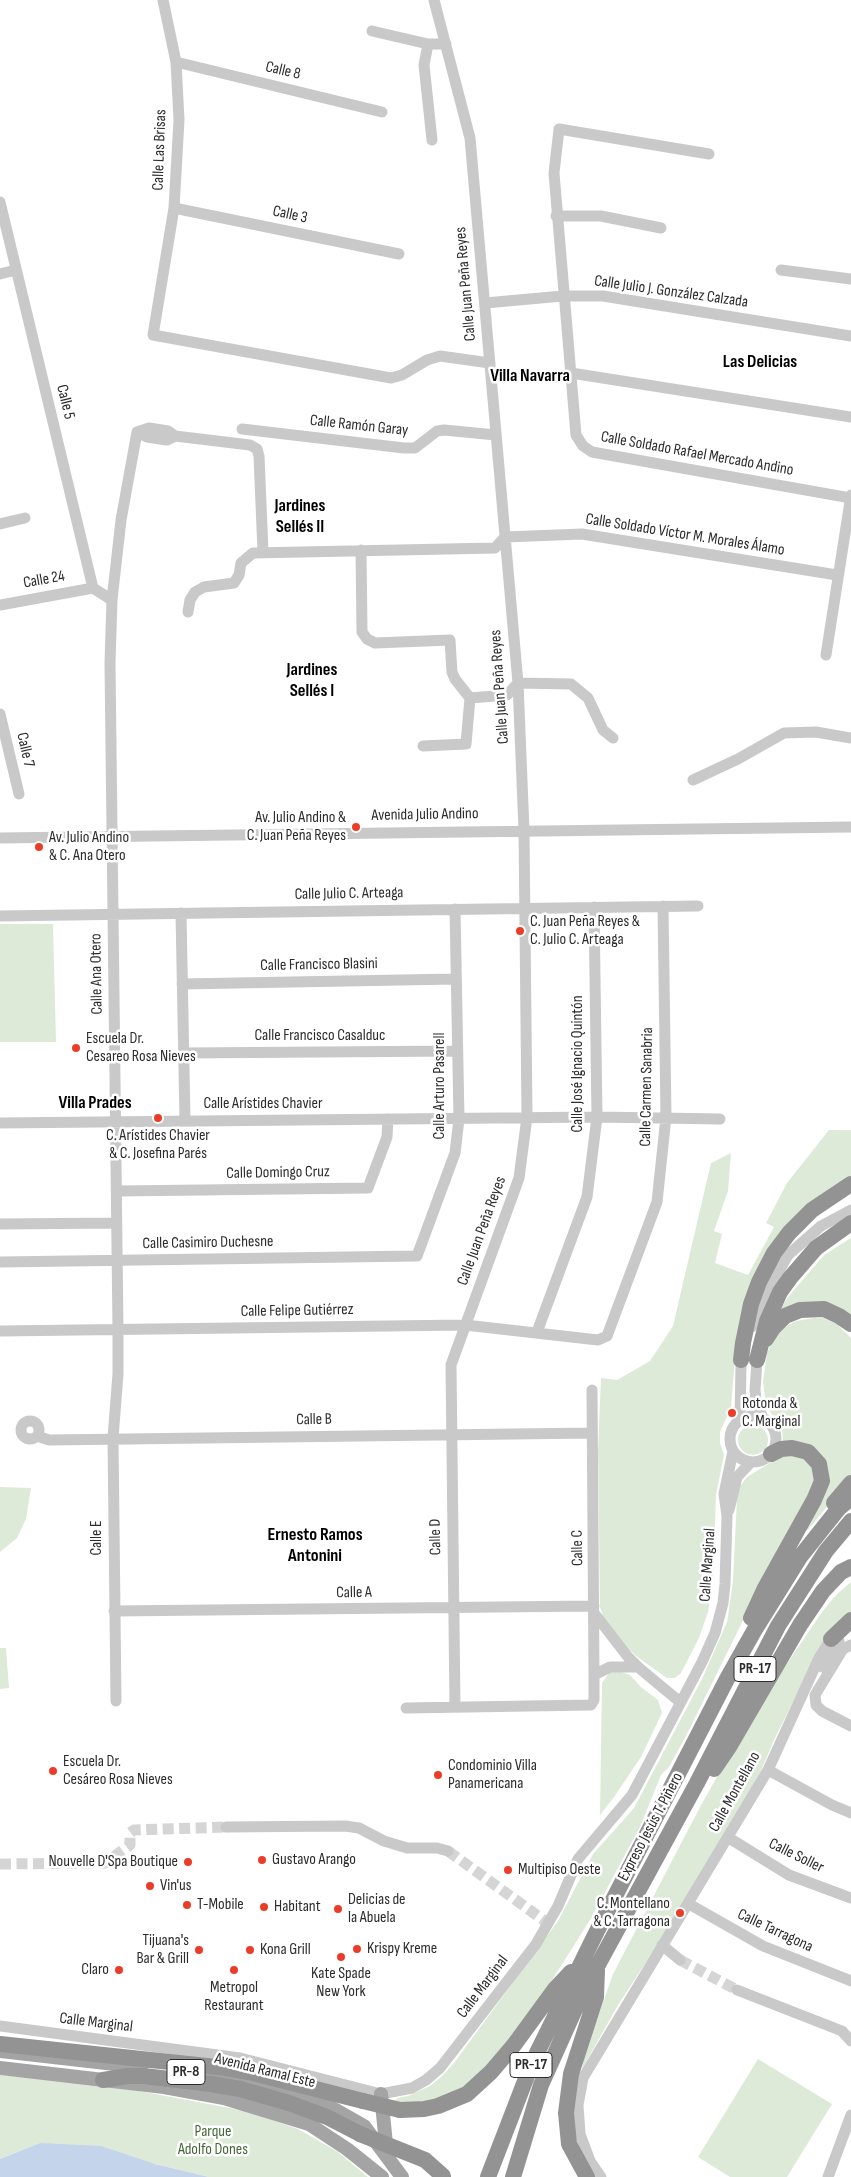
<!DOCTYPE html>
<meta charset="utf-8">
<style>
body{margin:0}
canvas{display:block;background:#fff}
</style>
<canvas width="851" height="2177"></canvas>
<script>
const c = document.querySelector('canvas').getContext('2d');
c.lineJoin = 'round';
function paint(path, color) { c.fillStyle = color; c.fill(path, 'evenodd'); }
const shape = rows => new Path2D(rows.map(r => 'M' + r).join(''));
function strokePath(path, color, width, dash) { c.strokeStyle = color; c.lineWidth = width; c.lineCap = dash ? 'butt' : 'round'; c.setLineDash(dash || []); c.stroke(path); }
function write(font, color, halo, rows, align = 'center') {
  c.font = font + ' "Sofia Sans Condensed",sans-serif'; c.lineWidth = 5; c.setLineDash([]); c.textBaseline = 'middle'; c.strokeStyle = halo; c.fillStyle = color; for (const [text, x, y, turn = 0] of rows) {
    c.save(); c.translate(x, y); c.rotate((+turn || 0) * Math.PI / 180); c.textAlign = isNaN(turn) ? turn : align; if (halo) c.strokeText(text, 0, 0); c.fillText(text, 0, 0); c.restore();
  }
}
paint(shape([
 [0,924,53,924,56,1042,0,1042],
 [829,1130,851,1130,851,1180,810,1207,737,1336,731,1407,720,1432,720,1443,724,1455,716,1495,713,1582,708,1612,699,1638,681,1673,675,1678,667,1678,636,1656,616,1637,604,1619,600,1607,598,1450,601,1378,617,1380,650,1361,673,1326,711,1163,731,1153,728,1191,714,1231,722,1234,715,1263,748,1275,774,1227,766,1223,787,1183],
 [851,1238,851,1322,843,1316,778,1313,788,1297,824,1255],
 [814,1318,823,1318,837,1324,851,1338,851,1477,808,1530,805,1529,824,1463,783,1443,782,1430,766,1405,763,1382,767,1353,774,1338,788,1325,796,1321],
 '738 1440a15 15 0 1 1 30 0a15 15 0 1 1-30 0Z',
 [792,1454,804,1458,811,1465,815,1478,812,1490,766,1574,686,1736,669,1767,661,1775,640,1827,590,1920,530,2015,506,2049,448,2100,391,2103,398,2098,408,2096,430,2086,442,2076,454,2063,558,1921,593,1854,634,1808,702,1679,727,1622,733,1581,737,1498,740,1486,747,1477,781,1456],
 [0,1487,31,1488,26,1519,17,1538,0,1552],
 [851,1582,851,1618,816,1656,774,1740,760,1773,696,1886,618,2005,582,2069,585,2053,613,1974,700,1807,727,1759,782,1671,822,1612,836,1595],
 [0,1648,6,1648,9,1688,0,1689],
 [616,1670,630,1675,641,1687,658,1700,662,1713,641,1757,614,1797,600,1815,602,1683,609,1673],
 [758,2059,832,2104,787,2177,730,2177,698,2157],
 [0,2075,123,2088,246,2111,298,2129,338,2152,368,2177,209,2177,155,2164,40,2143,0,2159]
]), '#deead8');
paint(shape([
 [40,2143,101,2146,155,2164,209,2177,0,2177,0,2159]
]), '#c3d4eb');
strokePath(shape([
 [448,1851,549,1924],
 [0,1864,105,1863,130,1845,130,1833,134,1830,226,1827],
 [680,1960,737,1990]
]), '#d5d5d5', 11, [11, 5.5]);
strokePath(shape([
 [163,0,176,62,179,120,174,208,153,335,391,378,402,375,427,360,440,356,490,363],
 [434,0,470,138,518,683,524,830,527,1117,519,1178,451,1365,455,1707],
 [372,31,428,44,446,44],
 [428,44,424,65,432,140],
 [176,62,382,112],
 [709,154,559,129,554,173,576,435,583,446,592,452,851,498],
 [0,202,93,588,112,600],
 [174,208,399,254],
 [556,216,601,216,661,228],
 [781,270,851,279],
 [0,274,16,270],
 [485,303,563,296,603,296,851,336],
 [571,373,851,417],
 [242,429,404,448,415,448,437,431,444,430,496,435],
 [137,432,149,428,168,431,175,436,250,445,257,449,259,456,263,552],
 [137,432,147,437,167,440,175,436],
 [0,524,25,518],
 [361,550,362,632,367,639,375,643,450,640,452,672,455,679,470,698,507,695,518,683,571,684,588,698,603,730,613,738],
 [0,605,93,588],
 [188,612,190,600,195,592,204,587,234,583,239,575,241,563,253,553,495,548,505,537,582,534,837,575],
 [826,655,851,495],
 [0,714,19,794],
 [423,746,466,744,470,698],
 [693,780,738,759,784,733,816,732,851,738],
 [0,838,851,827],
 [181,913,185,1121],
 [0,916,698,906],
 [182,984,455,979],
 [184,1053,457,1051],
 [0,1123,597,1117,720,1119],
 [117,1191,368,1188,387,1137,388,1119],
 [0,1224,116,1223],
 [0,1262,417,1256,455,1153,459,1119,455,909],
 [752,1327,763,1300,788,1255,821,1226,851,1210],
 [0,1331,465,1325,598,1340,607,1336,657,1202,666,1117,663,906],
 [537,1332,587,1197,597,1117,594,907],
 [757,1360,755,1390,756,1401,763,1418],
 '730 1439a23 23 0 1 1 46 0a23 23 0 1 1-46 0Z',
 [740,1420,741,1365,743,1354],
 '21 1430a9 9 0 1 1 18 0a9 9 0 1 1-18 0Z',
 [37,1436,49,1440,592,1433],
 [729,1510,737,1477,751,1462],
 [114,1611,594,1606],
 [594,1613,628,1657,638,1667],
 [851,1645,843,1649,815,1695,816,1705,822,1711,851,1726],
 [822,1667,839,1641],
 [594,1675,610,1667,638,1667,680,1702],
 [116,1701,113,1438,118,1374,118,1329,110,663,112,600,121,520,137,432],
 [406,1708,591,1705,594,1700,594,1675,592,1390],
 [768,1770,832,1805,851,1813],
 [226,1827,345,1826,359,1828,384,1841,407,1848,437,1848,448,1851],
 [729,1838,789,1875,851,1898],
 [689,1904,763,1946,851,1981],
 [662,1945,680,1960],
 [737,1990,842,2031,851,2041],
 [0,2026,240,2058,381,2094,412,2088,426,2080,440,2068,536,1944,558,1906,578,1859,632,1795,702,1662,715,1633,723,1603,725,1584,727,1516,724,1494,733,1451],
 [601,2177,590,2161,580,2134,578,2105,583,2078,768,1770,819,1658,831,1639],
 [828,2177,851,2115]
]), '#c9c9c9', 11);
strokePath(shape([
 [0,2051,141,2067],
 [0,2068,164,2087,224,2098,309,2124,347,2149,382,2177],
 [185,2072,264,2085,301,2095,327,2105,364,2126,402,2177],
 [381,2094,387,2154]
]), '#a4a4a4', 14);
strokePath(shape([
 [766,1339,773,1328,785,1316,800,1310,824,1309,839,1316,851,1324],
 [741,1360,743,1343,751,1304,759,1282,774,1253,789,1233,812,1210,851,1184],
 [757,1360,767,1321,780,1292,790,1278,816,1248,851,1223],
 [834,1503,851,1483],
 [751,1618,764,1590,814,1500,822,1481,819,1464,808,1452,792,1448,781,1449,771,1454],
 [831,1639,851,1620],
 [714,1769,729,1747,800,1625,823,1591,841,1572,851,1567],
 [0,2044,226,2068,249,2072,363,2101],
 [103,2080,128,2076,144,2076,211,2084,240,2089,289,2103,327,2117,360,2134],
 [400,2110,424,2109,438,2106,467,2094,491,2072,514,2045,555,1989,571,1972],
 [488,2177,532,2063,598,1929,727,1679,754,1631,800,1557,839,1508,851,1498],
 [513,2177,541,2085,581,1996,697,1783,778,1626,826,1551,851,1521],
 [587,2177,569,2144,566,2113,571,2074,596,1997,597,1970]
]), '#939393', 16);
strokePath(shape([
 [363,2101,400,2110],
 [360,2134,425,2160,443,2176]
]), '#939393', 16);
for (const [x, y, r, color] of [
 [356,827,5,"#ea3d27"],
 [39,847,5,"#ea3d27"],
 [520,931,5,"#ea3d27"],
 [76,1048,5,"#ea3d27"],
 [158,1118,5,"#ea3d27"],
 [732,1413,5,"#ea3d27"],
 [53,1771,5,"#ea3d27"],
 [438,1775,5,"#ea3d27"],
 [262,1860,5,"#ea3d27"],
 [188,1862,5,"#ea3d27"],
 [508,1870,5,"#ea3d27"],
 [150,1886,5,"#ea3d27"],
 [187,1905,5,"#ea3d27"],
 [264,1907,5,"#ea3d27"],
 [338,1909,5,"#ea3d27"],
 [680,1913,5,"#ea3d27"],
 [357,1949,5,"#ea3d27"],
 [199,1950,5,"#ea3d27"],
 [250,1950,5,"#ea3d27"],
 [341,1957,5,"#ea3d27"],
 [119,1970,5,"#ea3d27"],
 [234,1970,5,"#ea3d27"]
]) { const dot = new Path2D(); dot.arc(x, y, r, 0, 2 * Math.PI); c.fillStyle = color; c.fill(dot); strokePath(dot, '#fff', 2); }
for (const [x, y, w] of [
 [755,1669,42],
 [531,2065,42],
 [186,2072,38]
]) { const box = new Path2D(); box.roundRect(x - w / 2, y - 12.5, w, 25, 4); c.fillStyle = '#fff'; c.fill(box); strokePath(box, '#2c2c2c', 1); }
write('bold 15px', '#2c2c2c', null, [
 ["PR-17",755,1669],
 ["PR-17",531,2065],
 ["PR-8",186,2072]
]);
write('16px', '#2c2c2c', '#fff', [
 ["Calle 8",283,71,13],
 ["Calle Las Brisas",160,150,-88],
 ["Calle 3",290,215,12],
 ["Calle Juan Peña Reyes",466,284,-95],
 ["Calle Julio J. González Calzada",671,292,8],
 ["Calle 5",65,402,76],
 ["Calle Ramón Garay",359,426,6],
 ["Calle Soldado Rafael Mercado Andino",697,454,10],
 ["Calle Soldado Víctor M. Morales Álamo",685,535,9],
 ["Calle 24",44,580,-10],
 ["Calle Juan Peña Reyes",500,687,-94],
 ["Calle 7",25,750,77],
 ["Avenida Julio Andino",425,815,-1],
 ["Calle Julio C. Arteaga",349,894,-1],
 ["Calle Francisco Blasini",319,965,-1],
 ["Calle Ana Otero",97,974,-91],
 ["Calle Francisco Casalduc",320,1036],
 ["Calle José Ignacio Quintón",578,1064,-90],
 ["Calle Arturo Pasarell",440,1086,-90],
 ["Calle Carmen Sanabria",647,1087,-89],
 ["Calle Arístides Chavier",263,1104],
 ["Calle Domingo Cruz",278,1173,-1],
 ["Calle Juan Peña Reyes",482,1231,-70],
 ["Calle Casimiro Duchesne",208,1243,-1],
 ["Calle Felipe Gutiérrez",297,1311,-1],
 ["Calle B",314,1420,-1],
 ["Calle D",436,1537,-91],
 ["Calle E",97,1538,-90],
 ["Calle C",578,1548,-91],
 ["Calle Marginal",708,1565,-86],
 ["Calle A",354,1593,-1],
 ["Calle Montellano",735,1792,-61],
 ["Expreso Jesús T. Piñero",651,1827,-62],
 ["Calle Soller",796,1856,26],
 ["Calle Tarragona",775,1931,25],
 ["Calle Marginal",483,1987,-53],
 ["Calle Marginal",96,2023,7],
 ["Avenida Ramal Este",265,2071,14]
]);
write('16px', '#2c2c2c', '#fff', [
 ["Av. Julio Andino &",346,818,"right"],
 ["C. Juan Peña Reyes",346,836,"right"],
 ["Av. Julio Andino",49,838],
 ["& C. Ana Otero",49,856],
 ["C. Juan Peña Reyes &",530,922],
 ["C. Julio C. Arteaga",530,940],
 ["Escuela Dr.",86,1039],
 ["Cesareo Rosa Nieves",86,1057],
 ["C. Arístides Chavier",158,1136,"center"],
 ["& C. Josefina Parés",158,1154,"center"],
 ["Rotonda &",742,1404],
 ["C. Marginal",742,1422],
 ["Escuela Dr.",63,1762],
 ["Cesáreo Rosa Nieves",63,1780],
 ["Condominio Villa",448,1766],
 ["Panamericana",448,1784],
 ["Gustavo Arango",272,1860],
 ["Nouvelle D'Spa Boutique",178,1862,"right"],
 ["Multipiso Oeste",518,1870],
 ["Vin'us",160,1886],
 ["Delicias de",348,1900],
 ["la Abuela",348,1918],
 ["C. Montellano",670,1904,"right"],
 ["& C. Tarragona",670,1922,"right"],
 ["T-Mobile",197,1905],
 ["Habitant",274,1907],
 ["Tijuana's",189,1941,"right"],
 ["Bar & Grill",189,1959,"right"],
 ["Krispy Kreme",367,1949],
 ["Kona Grill",260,1950],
 ["Claro",109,1970,"right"],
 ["Kate Spade",341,1974,"center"],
 ["New York",341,1992,"center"],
 ["Metropol",234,1988,"center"],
 ["Restaurant",234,2006,"center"]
], 'left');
write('16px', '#466838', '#fff', [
 ["Parque",213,2132],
 ["Adolfo Dones",213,2150]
]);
write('bold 18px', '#000', '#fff', [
 ["Las Delicias",760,362],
 ["Villa Navarra",530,376],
 ["Jardines",300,506],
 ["Sellés II",300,527],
 ["Jardines",312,670],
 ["Sellés I",312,691],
 ["Villa Prades",95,1103],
 ["Ernesto Ramos",315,1535],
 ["Antonini",315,1556]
]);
</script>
